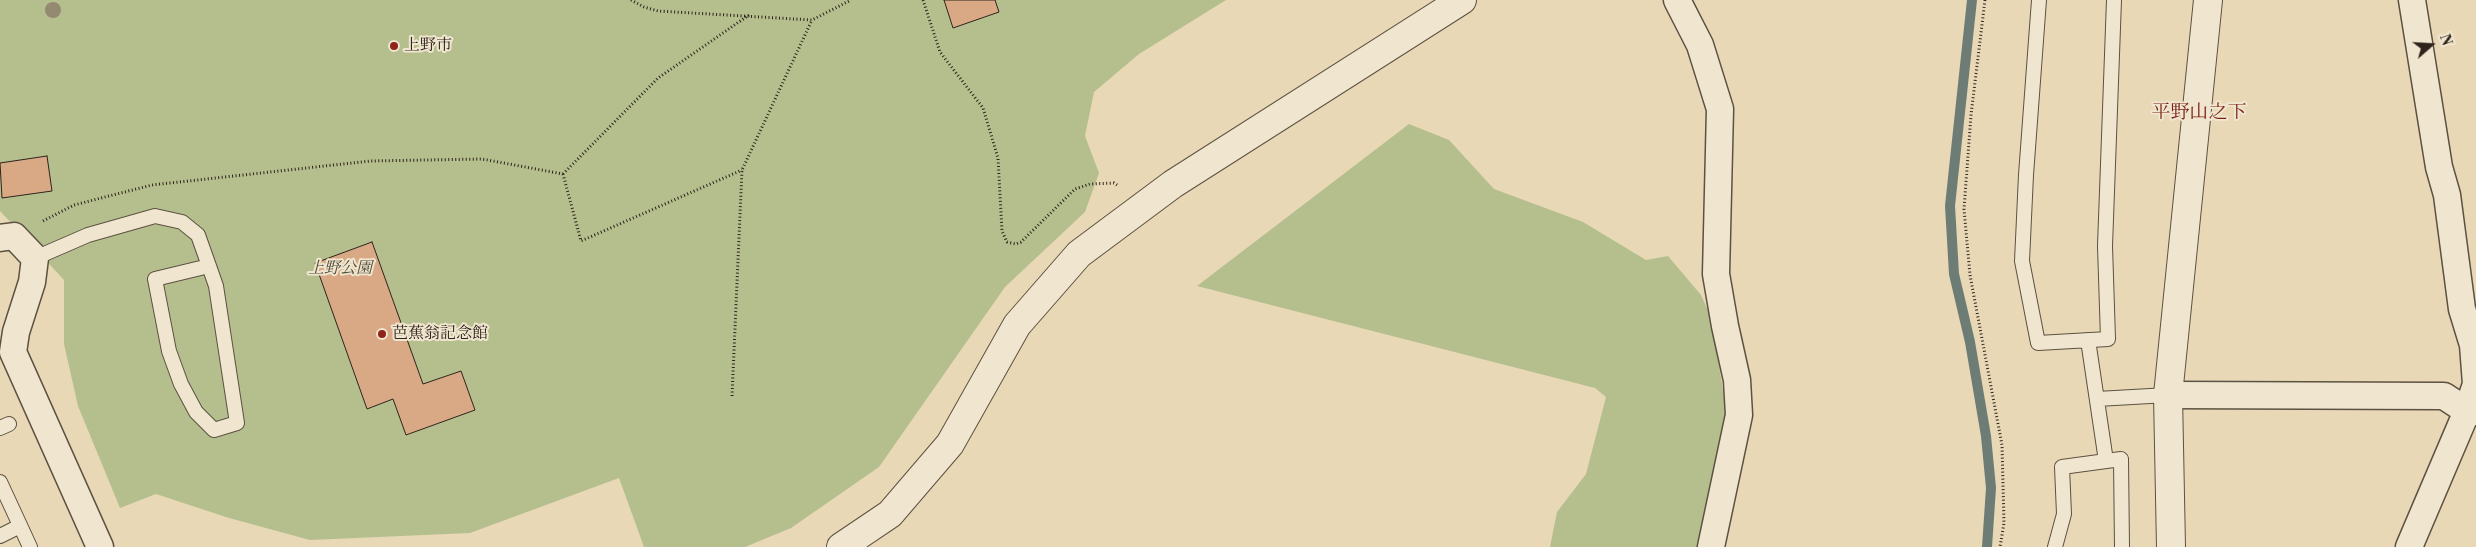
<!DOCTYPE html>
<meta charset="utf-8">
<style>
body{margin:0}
#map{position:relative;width:2476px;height:547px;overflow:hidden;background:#e8d8b6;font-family:"Libre Bodoni",serif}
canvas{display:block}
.north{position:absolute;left:2406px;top:20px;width:50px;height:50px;-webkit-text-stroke:4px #f0e6d0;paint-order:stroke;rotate:71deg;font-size:14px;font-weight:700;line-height:20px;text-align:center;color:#2e241b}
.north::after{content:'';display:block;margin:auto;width:18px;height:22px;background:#2e241b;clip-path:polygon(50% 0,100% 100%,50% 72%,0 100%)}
</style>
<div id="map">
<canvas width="2476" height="547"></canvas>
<div class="north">N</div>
</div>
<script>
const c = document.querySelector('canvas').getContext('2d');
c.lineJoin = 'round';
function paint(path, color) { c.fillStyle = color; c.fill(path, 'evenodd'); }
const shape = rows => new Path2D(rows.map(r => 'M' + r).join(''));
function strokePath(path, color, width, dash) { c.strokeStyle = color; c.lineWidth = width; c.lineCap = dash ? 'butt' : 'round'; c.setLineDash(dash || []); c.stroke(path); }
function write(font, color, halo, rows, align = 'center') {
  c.font = font + ' "Libre Bodoni","Noto Serif JP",serif'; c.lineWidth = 4; c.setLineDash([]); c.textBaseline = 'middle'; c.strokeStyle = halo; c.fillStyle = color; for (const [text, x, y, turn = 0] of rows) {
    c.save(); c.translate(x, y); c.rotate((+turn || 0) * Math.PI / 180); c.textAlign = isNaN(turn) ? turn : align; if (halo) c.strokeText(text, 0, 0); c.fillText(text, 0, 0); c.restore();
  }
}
paint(shape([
 [0,0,1226,0,1139,54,1094,92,1085,136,1099,173,1085,212,1005,287,879,467,791,528,745,547,644,547,619,478,470,533,310,540,229,518,156,494,120,508,78,406,64,344,64,280,0,211],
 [1409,124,1449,140,1494,189,1583,222,1646,260,1668,256,1701,295,1711,317,1727,415,1699,547,1550,547,1557,512,1586,474,1606,397,1595,388,1197,286]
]), '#b5bf8e');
strokePath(shape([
 [1972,0,1950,206,1954,274,1970,342,1986,436,1991,488,1987,547]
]), '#6d7d75', 10);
const building = shape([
 [944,0,995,0,999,12,953,28,944,0],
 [47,156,52,191,2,198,0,163,47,156],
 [372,242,423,384,461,371,475,410,406,435,393,399,367,409,315,263,372,242]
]);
paint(building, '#d9a986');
strokePath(building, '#2e241b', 1);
const service = shape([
 [2039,0,2026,175,2022,261,2038,343,2108,339,2105,246,2114,0],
 [35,258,88,235,155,216,182,222,198,235,209,266,216,286,237,423,214,430,196,412,181,384,169,351,155,279,209,266],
 [2088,340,2106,461],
 [2097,399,2168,395],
 [0,428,9,424],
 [0,482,30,547],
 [0,536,20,526],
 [2055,547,2064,514,2062,467,2121,459,2122,547]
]);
const minor = shape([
 [1677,0,1700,45,1720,109,1716,274,1725,326,1737,380,1739,415,1711,547],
 [0,238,14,236,35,258,32,282,16,332,13,352,100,547],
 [2168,395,2444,396,2467,411,2476,412],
 [2409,547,2467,411,2476,384,2473,345,2462,309,2447,195,2439,167,2412,0]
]);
const tertiary = shape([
 [841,547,890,514,950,444,1017,325,1079,254,1173,184,1462,0],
 [2171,547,2168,395,2208,0]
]);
strokePath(service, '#5c5142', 16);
strokePath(minor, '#5c5142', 29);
strokePath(tertiary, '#5c5142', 30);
strokePath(shape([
 [631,0,644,7,658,11,812,20,851,0],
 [923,0,940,52,983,108,998,158,1002,231,1007,242,1016,244,1021,242,1075,189,1090,184,1114,183,1117,185],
 [1985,0,1971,115,1964,209,1970,275,2002,445,2004,523,2000,547],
 [563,174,658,78,749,15],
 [563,174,581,241,742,170],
 [43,221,74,205,152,185,370,161,482,159,563,174],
 [732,396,742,170,812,20]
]), '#2e241b', 3, [1, 2.5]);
strokePath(service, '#f0e6d0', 14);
strokePath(minor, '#f0e6d0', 26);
strokePath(tertiary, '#f0e6d0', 28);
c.fillStyle = '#948a71';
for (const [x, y] of [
 [53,10]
]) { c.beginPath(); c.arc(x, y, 8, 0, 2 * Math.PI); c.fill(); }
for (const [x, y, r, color] of [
 [394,46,5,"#8f2418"],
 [382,334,5,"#8f2418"]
]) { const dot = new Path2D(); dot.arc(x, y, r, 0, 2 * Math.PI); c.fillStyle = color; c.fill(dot); strokePath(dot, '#f0e6d0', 2); }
write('16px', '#2e241b', '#f0e6d0', [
 ["上野市",404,46],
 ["芭蕉翁記念館",392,334]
], 'left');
write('italic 16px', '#504b38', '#f0e6d0', [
 ["上野公園",340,269]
]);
write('19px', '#7a1f14', '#f0e6d0', [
 ["平野山之下",2199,113]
]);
</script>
